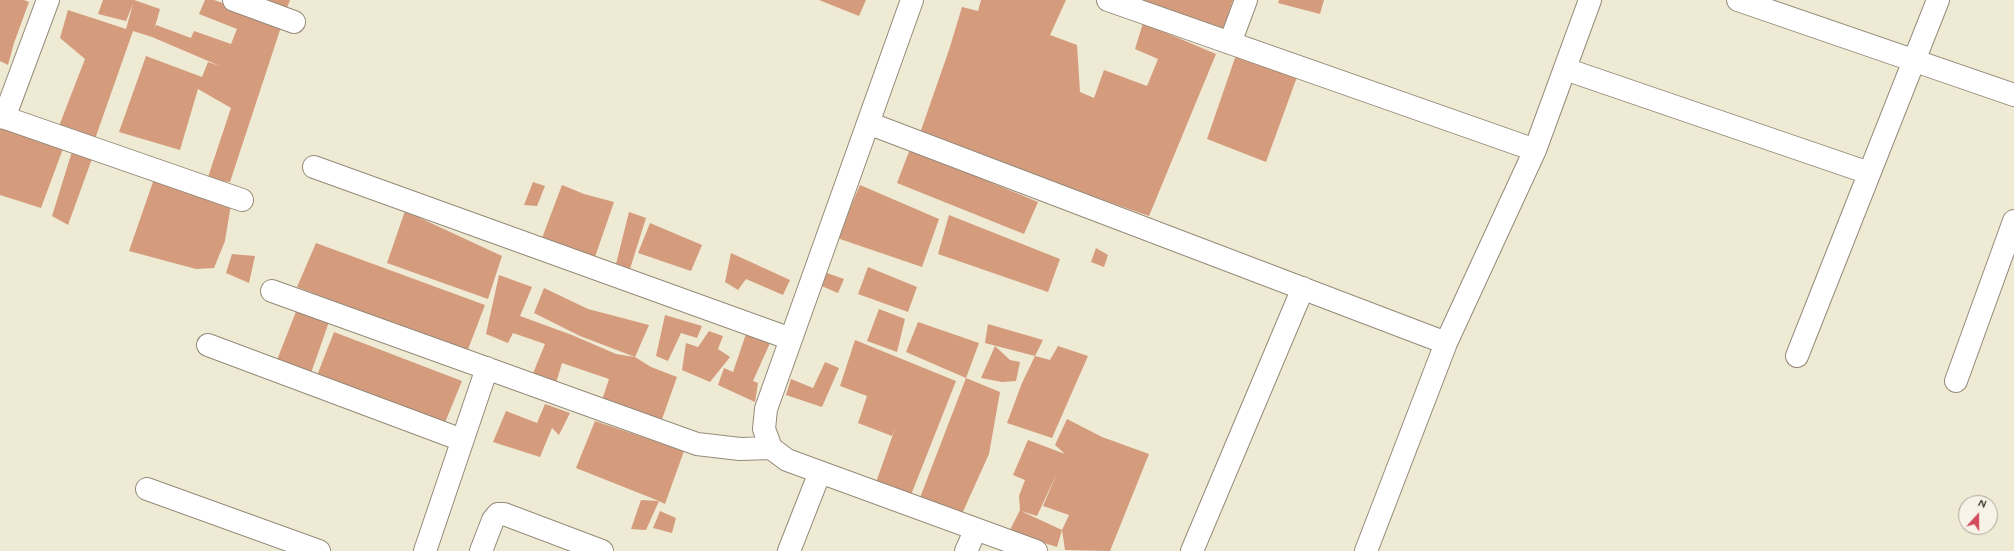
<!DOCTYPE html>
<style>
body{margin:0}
#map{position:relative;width:2014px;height:551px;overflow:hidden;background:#efead4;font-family:Mynerve,sans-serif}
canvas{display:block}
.north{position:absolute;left:1958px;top:495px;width:40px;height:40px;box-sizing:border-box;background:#f7f3e8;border:1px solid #aca397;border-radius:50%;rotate:21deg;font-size:11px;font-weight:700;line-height:16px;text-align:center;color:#3b2a1e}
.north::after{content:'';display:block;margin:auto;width:14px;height:18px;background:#d1495b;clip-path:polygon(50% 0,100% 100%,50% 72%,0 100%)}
</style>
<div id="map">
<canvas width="2014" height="551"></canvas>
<div class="north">N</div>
</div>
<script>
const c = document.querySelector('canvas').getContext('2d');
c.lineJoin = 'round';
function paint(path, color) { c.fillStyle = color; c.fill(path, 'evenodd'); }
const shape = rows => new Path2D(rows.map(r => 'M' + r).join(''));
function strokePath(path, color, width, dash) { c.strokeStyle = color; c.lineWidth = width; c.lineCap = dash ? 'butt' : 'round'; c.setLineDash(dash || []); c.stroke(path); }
paint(shape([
 [0,0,24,0,29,2,14,43,8,65,0,61],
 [103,0,134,0,160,9,154,30,156,25,191,38,194,31,231,44,237,29,199,14,205,0,214,0,282,24,230,182,207,180,231,108,198,89,180,150,119,132,146,56,202,77,208,62,220,66,152,37,133,31,95,139,59,126,85,59,60,38,68,10,126,29,133,4,126,21,98,14],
 [260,0,290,0,287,8],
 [819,0,866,0,859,16],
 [981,0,1066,0,1050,35,1077,45,1080,92,1094,98,1104,70,1147,86,1158,59,1135,49,1143,23,1216,54,1149,216,919,136,949,50,962,7,978,11],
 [1139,0,1233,0,1223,30],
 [1279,0,1324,0,1320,14,1278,3],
 [1236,55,1297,77,1266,162,1207,139],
 [0,125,64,146,41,208,0,195],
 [75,142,93,156,68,225,52,216],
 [910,149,1038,202,1024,234,897,183],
 [154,179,231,204,225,241,214,268,196,269,129,251],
 [533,182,545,186,537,206,524,205],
 [562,185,584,194,614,202,595,257,561,247,542,238],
 [860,185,939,219,922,267,837,238],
 [405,211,502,256,488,299,387,263],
 [629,212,646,218,629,272,615,268],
 [949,215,1060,259,1048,292,938,254],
 [650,223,702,245,691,271,638,253],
 [316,243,485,305,467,352,297,287],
 [1096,248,1108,255,1104,267,1091,262],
 [731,253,790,280,783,295,746,279,738,290,725,282],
 [232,254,255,256,249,283,226,273],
 [868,267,917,287,908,312,858,294],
 [824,272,844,279,838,293,819,285],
 [499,275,532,287,520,316,572,335,616,354,635,357,580,336,534,313,544,288,588,309,649,325,635,357,651,367,677,377,661,422,602,400,609,379,562,363,556,383,529,383,545,344,513,333,508,343,486,334],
 [297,309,330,319,311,373,275,365],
 [879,309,905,319,897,352,867,341],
 [665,315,702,326,697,338,681,333,668,361,656,356],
 [918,322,979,343,966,378,1000,392,989,454,961,516,916,508,966,378,906,352],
 [988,324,1043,340,1035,356,1050,360,1058,346,1088,356,1052,438,1007,423,1022,383,1035,356,985,343],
 [709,331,723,336,718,349,730,357,710,382,682,370,686,343,698,347],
 [334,332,462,381,444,425,316,378],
 [746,334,770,343,753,381,758,383,755,402,718,385,724,368,733,372],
 [855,340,956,381,911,495,875,485,896,426,892,436,858,423,867,396,840,386],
 [995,346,1010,360,1020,362,1016,381,1002,382,981,378],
 [825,362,839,368,822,407,786,395,791,379,813,388],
 [545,404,570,413,559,435,552,428,540,457,493,442,506,411,537,423],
 [1067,419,1102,437,1149,454,1110,551,1065,550,1062,530,1057,547,1009,532,1020,510,1019,496,1025,480,1013,475,1028,440,1065,454,1055,445],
 [1057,473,1043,506,1069,515,1062,530,1021,511,1037,516],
 [595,421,684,451,665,504,659,501,646,530,631,529,641,500,659,501,576,468],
 [660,511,676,518,672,533,653,528]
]), '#d49b7d');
const minor = shape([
 [234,0,294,22],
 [912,0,766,409,764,429,771,448,787,460,1036,551],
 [1108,0,1535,150],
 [1738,0,2014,95],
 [1230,43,1246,0],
 [1565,69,1869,173],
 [0,116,242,200],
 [4,118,48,0],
 [868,123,1446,343],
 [314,167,791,339],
 [272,291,697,444,740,449,771,448],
 [208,345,462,440],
 [1797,356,1938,0],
 [1956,381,2014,221],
 [147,489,319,551],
 [425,551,487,368],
 [481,551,493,520,498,514,504,514,602,551],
 [789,551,820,472],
 [966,551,976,529],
 [1192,551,1303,288],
 [1366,551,1446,343,1535,150,1590,0]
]);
strokePath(minor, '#958a79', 24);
strokePath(minor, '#fff', 22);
</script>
